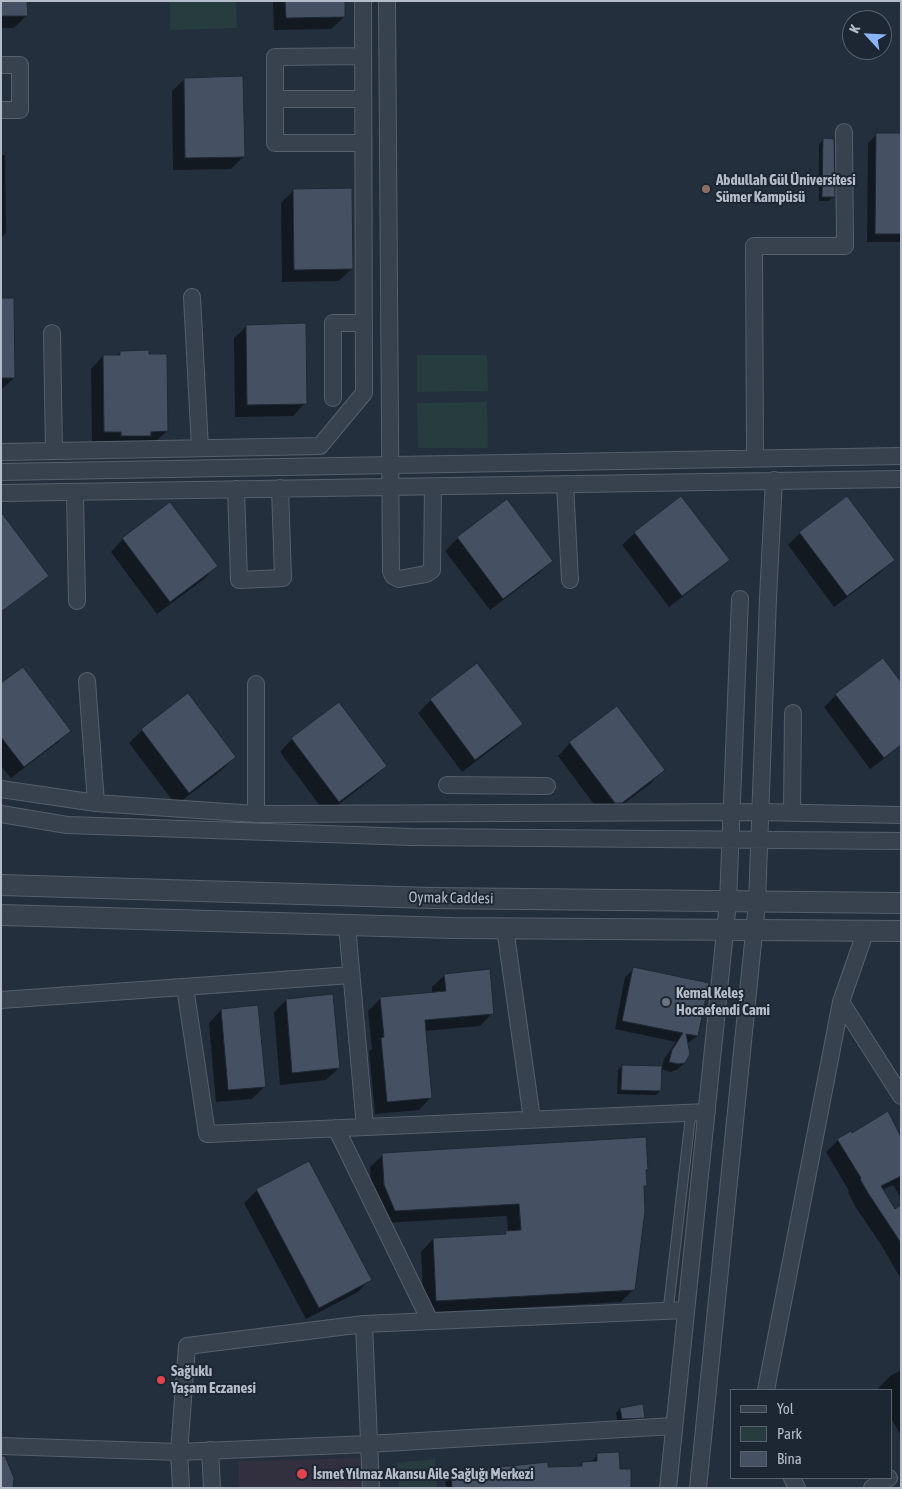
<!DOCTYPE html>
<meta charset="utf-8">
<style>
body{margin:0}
#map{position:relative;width:902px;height:1489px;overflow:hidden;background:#242f3e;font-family:"Asap Condensed",sans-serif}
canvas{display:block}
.frame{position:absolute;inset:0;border:2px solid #b4bcc9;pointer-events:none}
.legend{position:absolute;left:730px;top:1389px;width:162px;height:90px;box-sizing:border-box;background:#1d2633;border:1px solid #59626f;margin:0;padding:6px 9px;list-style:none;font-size:15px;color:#b4bcc9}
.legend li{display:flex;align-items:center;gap:10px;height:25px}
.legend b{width:25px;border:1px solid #59626f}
.north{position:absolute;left:842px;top:10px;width:50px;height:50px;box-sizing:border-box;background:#1d2633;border:1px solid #59626f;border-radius:50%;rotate:295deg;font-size:14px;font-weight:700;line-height:20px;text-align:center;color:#b4bcc9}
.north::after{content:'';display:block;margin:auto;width:18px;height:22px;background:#8ab4f8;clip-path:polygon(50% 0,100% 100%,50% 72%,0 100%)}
</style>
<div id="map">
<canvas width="902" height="1489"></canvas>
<div class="frame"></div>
<ul class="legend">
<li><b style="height:6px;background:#38414e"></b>Yol</li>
<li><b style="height:14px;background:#263c3f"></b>Park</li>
<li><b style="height:14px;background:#455162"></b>Bina</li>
</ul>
<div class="north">K</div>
</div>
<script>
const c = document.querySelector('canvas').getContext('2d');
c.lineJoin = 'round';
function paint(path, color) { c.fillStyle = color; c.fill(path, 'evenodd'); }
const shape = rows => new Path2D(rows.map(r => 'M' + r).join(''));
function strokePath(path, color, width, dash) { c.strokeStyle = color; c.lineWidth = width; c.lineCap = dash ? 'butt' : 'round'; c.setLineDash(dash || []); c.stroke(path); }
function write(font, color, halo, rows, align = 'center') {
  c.font = font + ' "Asap Condensed",sans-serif'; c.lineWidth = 4; c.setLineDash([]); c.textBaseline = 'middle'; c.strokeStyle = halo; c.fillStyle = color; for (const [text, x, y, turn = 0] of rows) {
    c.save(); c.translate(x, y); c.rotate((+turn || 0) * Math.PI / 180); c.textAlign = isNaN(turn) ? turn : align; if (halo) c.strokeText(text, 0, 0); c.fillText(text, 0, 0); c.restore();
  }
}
paint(shape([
 [366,1458,366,1488,239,1488,239,1461]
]), '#32303f');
paint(shape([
 [170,1,236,1,237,28,170,30],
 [417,355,487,355,488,391,417,392],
 [487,402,488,448,418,448,417,403],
 [435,1459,437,1488,399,1488,397,1463]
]), '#263c3f');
paint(shape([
 [1,1,26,16,14,28,1,28],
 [273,1,344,1,344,17,331,29,274,30],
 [185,79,244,156,231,169,173,170,172,91],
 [877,134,901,135,901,242,867,242,868,143],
 [823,140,833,197,829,201,819,201,819,144],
 [1,155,5,155,6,233,1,238],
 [293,191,352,268,339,281,282,282,281,203],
 [1,299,14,378,1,390],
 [247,326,305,403,293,416,235,417,234,338],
 [121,352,167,431,154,443,92,444,91,369,103,356,116,356],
 [1,515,47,576,1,613],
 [635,533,728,559,715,572,669,607,622,545],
 [800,533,893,560,881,572,834,607,788,545],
 [458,538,552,561,539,573,490,610,445,551],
 [123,539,216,566,204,579,157,614,111,552],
 [477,665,521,724,509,736,462,772,418,713,431,700],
 [901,684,901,746,870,769,824,707,836,695],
 [1,685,69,731,57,743,11,778,1,766],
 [188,695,235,757,222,770,176,805,129,743,142,730],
 [292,739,385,766,373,778,326,814,280,752],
 [570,743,663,770,651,783,609,815,602,815,558,756],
 [634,969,707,984,697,1036,687,1044,689,1054,687,1061,678,1069,671,1072,661,1069,660,1091,656,1095,617,1094,618,1070,622,1066,662,1067,664,1059,676,1042,615,1029,625,977],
 [445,975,492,1013,480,1026,425,1031,431,1097,419,1110,375,1114,369,1051,372,1049,368,1011,381,998,432,993,432,987],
 [286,1000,339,1068,326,1080,280,1085,274,1012],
 [221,1010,264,1087,252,1099,216,1102,209,1023],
 [901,1139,901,1198,893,1185,882,1190,895,1210,901,1207,901,1279,880,1243,855,1206,848,1192,849,1191,826,1152,838,1140],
 [383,1155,647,1170,645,1172,646,1185,642,1189,633,1290,621,1302,424,1313,421,1252,433,1239,503,1235,508,1232,507,1216,383,1223,372,1198,370,1167],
 [257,1190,370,1279,358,1292,306,1319,244,1203],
 [901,1370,901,1433,900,1434,891,1418,891,1390,878,1389,890,1376],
 [620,1409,644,1417,640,1421,618,1423,616,1413],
 [598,1454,619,1470,630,1488,446,1488,445,1479,452,1473,579,1467,583,1463,591,1463]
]), '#0007');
const building = shape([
 [1,1,27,1,28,16,1,16,1,1],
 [285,1,345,1,345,17,286,18,285,1],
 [243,76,245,157,185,158,184,78,243,76],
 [876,133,901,133,901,234,875,234,876,133],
 [823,138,834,139,835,197,822,197,823,138],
 [352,188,353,269,294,270,293,189,352,188],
 [1,298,14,298,15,378,1,378,1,298],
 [306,323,307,404,247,405,246,325,306,323],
 [149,350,149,354,167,354,168,431,151,432,151,436,121,436,121,432,104,432,103,355,120,355,120,351,149,350],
 [681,496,730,560,682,596,634,532,681,496],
 [847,496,895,560,847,596,799,532,847,496],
 [507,499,553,561,503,599,457,537,507,499],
 [170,502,218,566,170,602,122,538,170,502],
 [1,512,49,576,1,612,1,512],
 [883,658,901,682,901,745,884,758,835,694,883,658],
 [477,663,523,724,475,760,430,699,477,663],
 [23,667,71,731,24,767,1,737,1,683,23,667],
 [188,693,236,757,189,793,141,729,188,693],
 [339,702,387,766,339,802,291,738,339,702],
 [617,706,665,770,622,803,615,803,569,742,617,706],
 [633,967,709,983,698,1036,686,1034,690,1054,685,1063,678,1064,669,1062,672,1050,683,1033,622,1021,633,967],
 [490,969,494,1014,425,1020,432,1098,387,1102,381,1038,384,1037,380,997,446,991,444,974,490,969],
 [333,994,340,1068,292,1073,286,999,333,994],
 [258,1005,266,1087,228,1090,221,1009,258,1005],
 [622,1065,662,1066,661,1091,621,1090,622,1065],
 [888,1111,901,1137,901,1176,881,1186,895,1209,901,1205,901,1243,868,1193,860,1179,861,1178,837,1139,851,1131,852,1133,888,1111],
 [646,1137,648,1170,646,1170,647,1186,644,1186,645,1211,635,1290,436,1301,433,1238,506,1234,505,1231,521,1230,519,1204,395,1211,384,1185,382,1153,646,1137],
 [309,1161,372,1280,319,1308,256,1189,309,1161],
 [643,1404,645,1418,622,1419,620,1408,643,1404],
 [619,1452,620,1469,631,1469,631,1488,452,1488,451,1472,548,1462,548,1467,582,1466,582,1462,597,1461,597,1453,619,1452],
 [1,1456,5,1456,14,1478,13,1488,1,1488,1,1456]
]);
paint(building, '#455162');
strokePath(building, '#1f2835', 1);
const service = shape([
 [668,1311,691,1112]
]);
const minor = shape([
 [387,1,391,571,393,576,399,579,426,574,432,570,433,487],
 [363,56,275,57,275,143,363,143],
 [1,65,20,65,20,110,1,110],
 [275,99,363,99],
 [192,297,200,448],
 [52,333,54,451],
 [333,398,333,323,364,323],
 [1,452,320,446,364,393,363,1],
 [755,458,754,246,845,246,844,132],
 [1,472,901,456],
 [565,484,570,580],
 [236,489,239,580,283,578,280,488],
 [75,492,77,601],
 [1,493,901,479],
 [87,681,96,803],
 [447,785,547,786],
 [1,789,96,803,256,814,760,812,901,815],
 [792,813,793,713],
 [1,814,67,825,412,837,901,841],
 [256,814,256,684],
 [347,925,365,1127],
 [505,928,532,1119],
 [185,987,207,1134,707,1112],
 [1,1000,351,975],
 [841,1002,901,1096],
 [336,1128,430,1321],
 [364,1324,371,1488],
 [766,1390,841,1002,866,930],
 [1,1446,179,1452,368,1444,674,1426],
 [210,1450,212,1488],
 [792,1478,797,1488],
 [181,1488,179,1452,187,1346,364,1324,686,1310],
 [668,1488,728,902,740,599],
 [698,1488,757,903,768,598,774,480],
 [872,1488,889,1478]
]);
const tertiary = shape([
 [1,885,432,898,901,903],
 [1,915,452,928,901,931]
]);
strokePath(service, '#565f6c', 11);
strokePath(minor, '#565f6c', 18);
strokePath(tertiary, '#565f6c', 22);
strokePath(service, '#38414e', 9);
strokePath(minor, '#38414e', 16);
strokePath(tertiary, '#38414e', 20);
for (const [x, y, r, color] of [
 [706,189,5,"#8d6e63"],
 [666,1002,5,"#6b7280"],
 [161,1380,5,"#e0444e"],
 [302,1474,6,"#e0444e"]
]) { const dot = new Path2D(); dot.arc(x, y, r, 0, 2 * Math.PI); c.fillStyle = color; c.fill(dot); strokePath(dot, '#1d2633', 2); }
write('bold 15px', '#b4bcc9', '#1d2633', [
 ["Abdullah Gül Üniversitesi",716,180],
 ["Sümer Kampüsü",716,197],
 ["Kemal Keleş",676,993],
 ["Hocaefendi Cami",676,1010],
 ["Sağlıklı",171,1371],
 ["Yaşam Eczanesi",171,1388],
 ["İsmet Yılmaz Akansu Aile Sağlığı Merkezi",313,1474]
], 'left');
write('15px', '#b4bcc9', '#1d2633', [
 ["Oymak Caddesi",451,898,1]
]);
</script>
